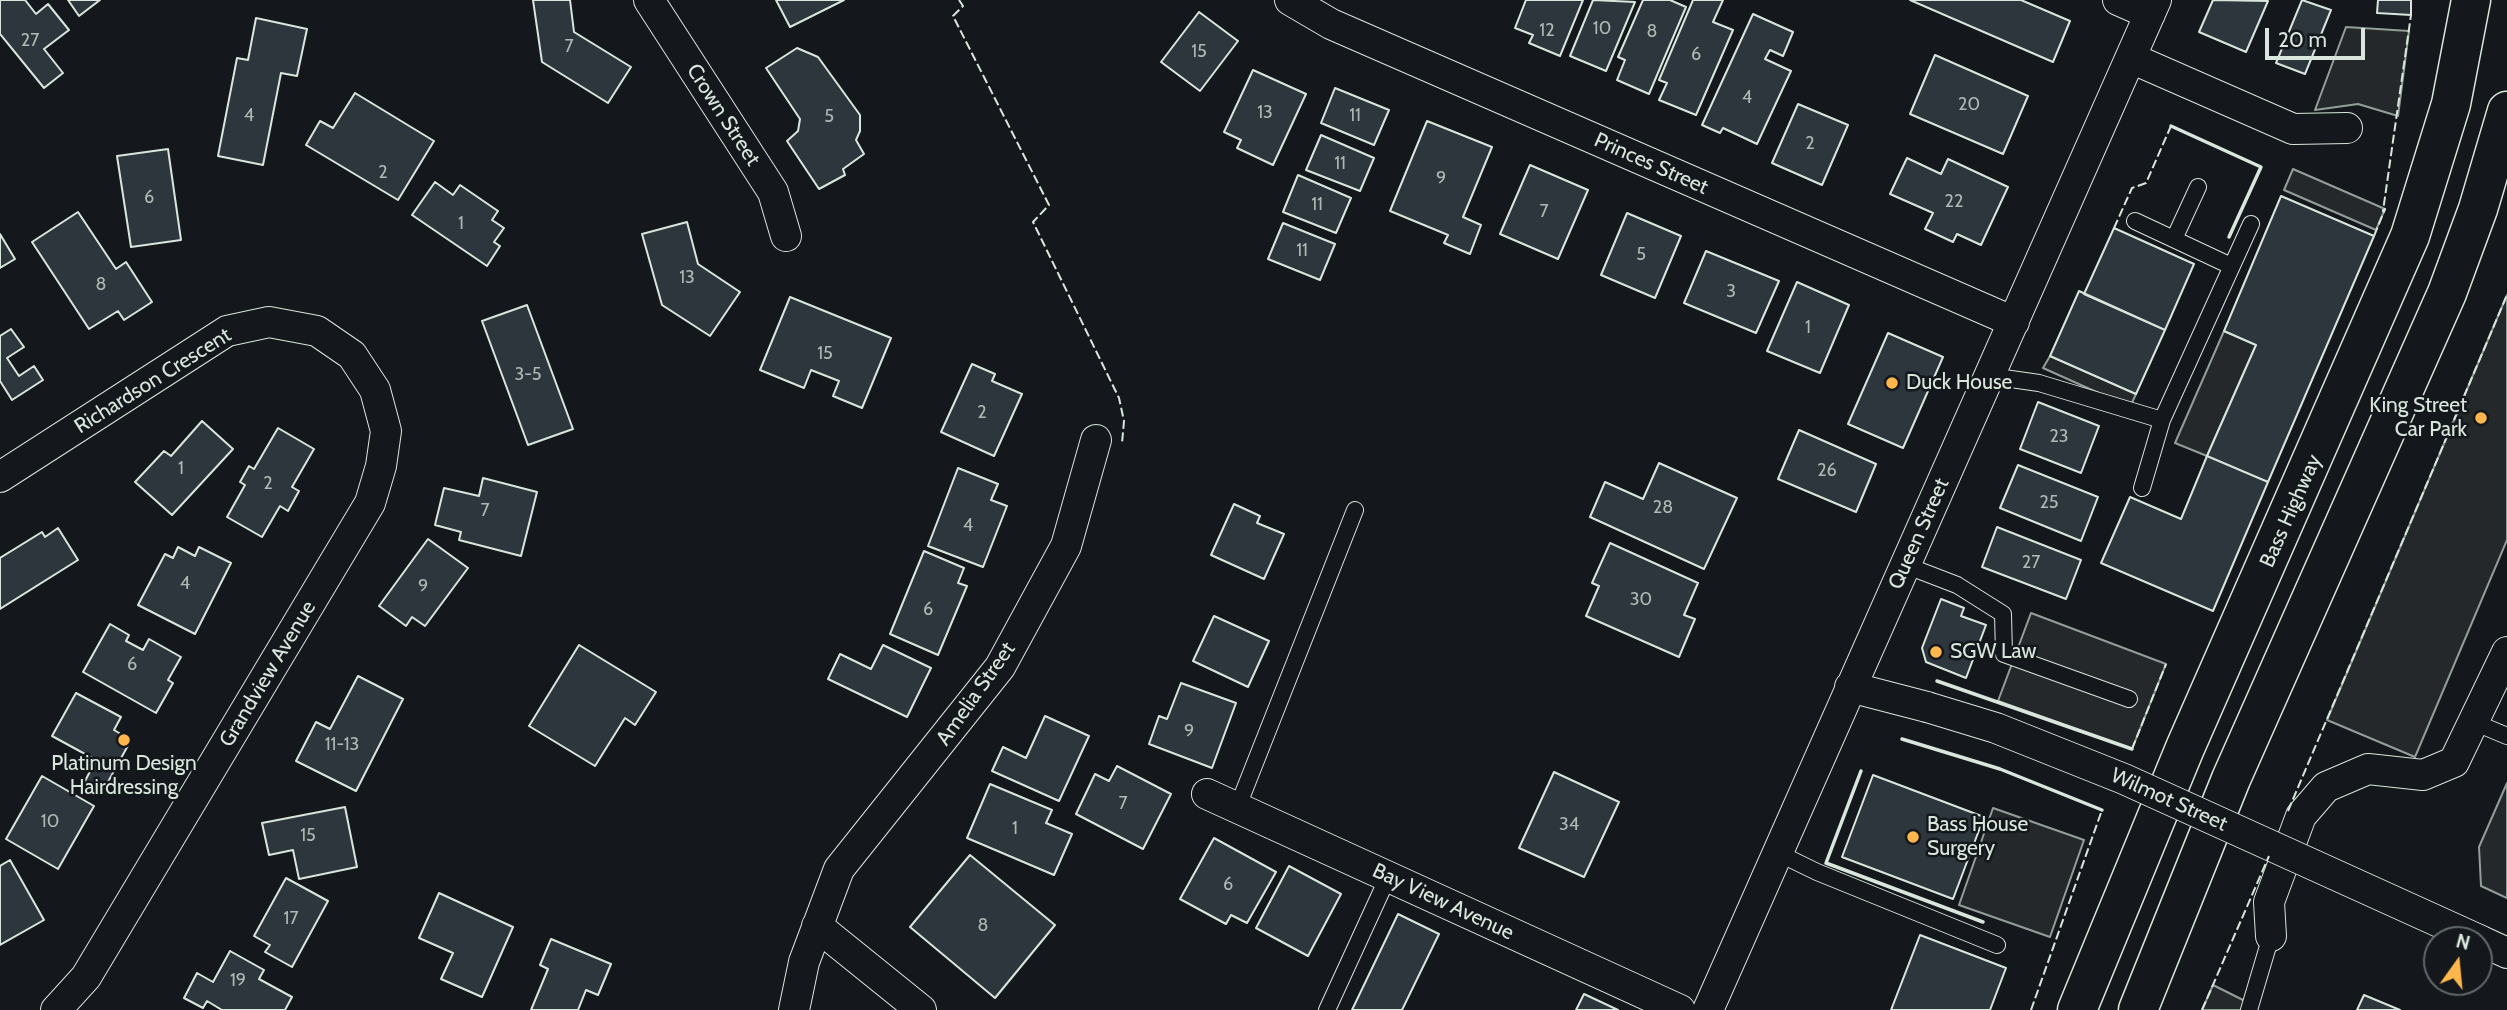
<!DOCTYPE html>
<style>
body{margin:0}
#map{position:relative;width:2507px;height:1010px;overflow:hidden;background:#14181c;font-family:Cabin,sans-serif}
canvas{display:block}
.north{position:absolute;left:2423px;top:926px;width:70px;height:70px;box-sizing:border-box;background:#14181c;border:2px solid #626a69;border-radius:50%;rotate:15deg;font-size:19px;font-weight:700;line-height:28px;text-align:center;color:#d8e6dc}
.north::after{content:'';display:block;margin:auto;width:24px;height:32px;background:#ffb74d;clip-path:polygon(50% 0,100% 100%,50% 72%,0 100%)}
.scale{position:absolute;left:2265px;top:28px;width:100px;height:32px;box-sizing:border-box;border:4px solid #d8e6dc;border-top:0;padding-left:9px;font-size:21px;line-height:24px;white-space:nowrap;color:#d8e6dc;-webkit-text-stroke:5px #14181c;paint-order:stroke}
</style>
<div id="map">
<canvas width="2507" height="1010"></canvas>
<div class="north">N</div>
<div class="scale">20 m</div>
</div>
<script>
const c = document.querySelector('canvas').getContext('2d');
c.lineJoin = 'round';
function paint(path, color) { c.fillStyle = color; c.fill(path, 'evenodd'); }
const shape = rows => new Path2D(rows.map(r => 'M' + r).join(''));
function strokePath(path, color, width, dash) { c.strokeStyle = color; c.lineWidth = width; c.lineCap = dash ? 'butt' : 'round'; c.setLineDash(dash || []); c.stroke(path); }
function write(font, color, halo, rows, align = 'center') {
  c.font = font + ' Cabin,sans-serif'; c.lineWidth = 5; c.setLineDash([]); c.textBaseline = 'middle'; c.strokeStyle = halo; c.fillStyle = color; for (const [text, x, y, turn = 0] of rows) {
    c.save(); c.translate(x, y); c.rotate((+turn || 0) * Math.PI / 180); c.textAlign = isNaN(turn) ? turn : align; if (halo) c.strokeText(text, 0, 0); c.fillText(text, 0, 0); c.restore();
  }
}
const parking = shape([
 [2346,27,2409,31,2398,116,2358,104,2315,110,2346,27],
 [2293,169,2385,209,2376,230,2284,190,2293,169],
 [2507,295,2507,540,2415,757,2327,720,2507,295],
 [2224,331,2256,345,2207,456,2175,443,2224,331],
 [2050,356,2136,394,2130,407,2043,368,2050,356],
 [2031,613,2166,664,2132,749,1998,701,2031,613],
 [2507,783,2507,898,2481,886,2479,847,2507,783],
 [1993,808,2084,840,2050,937,1959,905,1993,808],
 [2213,985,2251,1004,2249,1010,2202,1010,2213,985]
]);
paint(parking, '#24282b');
strokePath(parking, '#939e99', 2);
const building = shape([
 [0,0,25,0,36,14,48,4,69,30,44,49,63,73,44,88,0,34,0,0],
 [68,0,100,0,79,16,68,0],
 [533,0,570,0,574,32,631,67,608,103,542,62,533,0],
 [776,0,844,0,790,27,776,0],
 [1526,0,1583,0,1560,56,1529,43,1533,35,1515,28,1526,0],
 [1593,0,1635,2,1606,71,1570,56,1593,0],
 [1643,0,1670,0,1686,7,1649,94,1617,80,1625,60,1618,57,1643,0],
 [1693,0,1723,0,1713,22,1733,30,1696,115,1659,100,1667,83,1659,80,1693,0],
 [1910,0,2021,0,2070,21,2053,62,1910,0],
 [2213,0,2268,1,2246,52,2199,32,2213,0],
 [2302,0,2331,10,2305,74,2276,63,2302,0],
 [2378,0,2411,0,2411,15,2377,13,2378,0],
 [1199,12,1238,41,1200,91,1161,62,1199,12],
 [1753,14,1793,32,1783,56,1770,50,1765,59,1791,71,1757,144,1723,128,1720,133,1702,125,1753,14],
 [256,18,307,29,297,76,281,73,263,165,218,156,237,58,248,60,256,18],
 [797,48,818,57,860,115,860,131,856,140,864,154,843,169,845,175,819,189,787,141,798,131,800,119,766,68,797,48],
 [1935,55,2028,96,2003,154,1910,114,1935,55],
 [1253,70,1306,94,1273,165,1237,148,1241,140,1224,132,1253,70],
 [1335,88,1389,110,1374,145,1321,123,1335,88],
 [355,93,434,141,398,200,306,145,320,121,333,128,355,93],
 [1798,104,1848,125,1822,185,1772,163,1798,104],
 [1427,121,1492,147,1463,217,1481,225,1470,254,1444,243,1448,235,1390,211,1427,121],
 [1321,135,1374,158,1360,191,1306,170,1321,135],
 [168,149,181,240,131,247,117,156,168,149],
 [1907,158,1941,174,1948,159,2008,187,1981,245,1957,234,1953,242,1925,229,1933,213,1890,194,1907,158],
 [1530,165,1588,190,1558,259,1500,234,1530,165],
 [1298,175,1351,198,1336,233,1283,212,1298,175],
 [435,182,453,195,460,185,498,211,492,220,504,228,494,242,500,246,487,266,412,215,435,182],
 [2281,196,2374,236,2268,482,2207,456,2256,345,2224,331,2281,196],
 [78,212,116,269,126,262,152,302,124,320,118,311,89,329,32,242,78,212],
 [1627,213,1681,236,1655,298,1601,275,1627,213],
 [687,222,698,264,740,292,710,336,662,305,642,234,687,222],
 [1283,223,1335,244,1320,280,1268,259,1283,223],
 [2114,228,2194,264,2165,330,2084,294,2114,228],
 [0,234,15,259,0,268,0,234],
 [1706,251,1779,281,1756,333,1684,303,1706,251],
 [1797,282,1849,305,1820,373,1767,351,1797,282],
 [2079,291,2165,330,2136,394,2050,356,2079,291],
 [790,297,891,338,862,408,833,396,839,381,811,370,804,388,760,370,790,297],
 [527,305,573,429,528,445,482,321,527,305],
 [11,329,24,347,7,358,19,376,34,366,43,380,12,400,0,381,0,336,11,329],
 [1888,333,1943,357,1903,448,1848,424,1888,333],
 [972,364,995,374,992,381,1022,394,994,456,941,432,972,364],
 [2038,402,2099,426,2081,473,2020,449,2038,402],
 [202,421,233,449,172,515,135,482,164,451,171,456,202,421],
 [278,428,314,449,292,487,299,491,288,511,280,506,262,537,227,517,245,485,240,482,249,466,254,469,278,428],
 [1799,430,1876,464,1856,512,1778,479,1799,430],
 [2207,456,2268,482,2213,611,2101,563,2130,497,2181,519,2207,456],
 [1659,463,1737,498,1704,569,1590,517,1605,482,1643,499,1659,463],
 [2018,465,2098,497,2081,541,2000,508,2018,465],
 [958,468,998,484,991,500,1007,506,983,567,928,546,958,468],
 [483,478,537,492,521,556,459,540,461,532,435,525,444,488,479,496,483,478],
 [1234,504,1260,516,1257,523,1284,534,1264,579,1211,555,1234,504],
 [1997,527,2081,560,2066,599,1982,567,1997,527],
 [58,528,78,560,0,609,0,558,42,532,45,537,58,528],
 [428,539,468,568,425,626,412,617,406,626,379,606,428,539],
 [1610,543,1698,583,1684,615,1695,619,1679,657,1586,616,1599,586,1592,583,1610,543],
 [178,547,195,556,199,547,231,563,195,634,138,605,165,554,173,558,178,547],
 [924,551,964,568,958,583,967,586,938,655,890,634,924,551],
 [1941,599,1964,608,1961,616,1986,625,1966,678,1926,662,1922,648,1941,599],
 [1214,616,1269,641,1248,687,1193,661,1214,616],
 [110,624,129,635,126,641,143,650,149,639,181,657,168,680,173,683,156,713,83,672,110,624],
 [579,645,656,692,635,725,625,718,595,766,529,726,579,645],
 [883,645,931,668,907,717,828,679,840,654,871,669,883,645],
 [358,676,403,699,356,791,296,761,316,722,330,729,358,676],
 [1181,683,1236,703,1212,768,1149,744,1159,716,1167,719,1181,683],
 [76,693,121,717,114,730,131,740,103,791,85,781,96,760,52,736,76,693],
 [1045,716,1089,736,1059,801,992,771,1003,747,1026,758,1045,716],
 [1117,766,1171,794,1143,849,1076,814,1095,774,1109,781,1117,766],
 [1554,772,1619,802,1584,877,1519,848,1554,772],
 [1873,775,1984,817,1953,899,1842,857,1873,775],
 [42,776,94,806,58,869,6,839,42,776],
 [990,784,1052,810,1046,823,1072,834,1054,875,967,838,990,784],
 [345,807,357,867,299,879,293,850,269,855,262,823,345,807],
 [1214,838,1276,872,1247,923,1231,915,1226,924,1180,899,1214,838],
 [970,855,1055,925,995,998,910,927,970,855],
 [10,860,44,920,0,945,0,866,10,860],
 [1289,866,1341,894,1308,956,1256,928,1289,866],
 [286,878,328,901,292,967,265,952,270,945,254,936,286,878],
 [439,893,513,927,482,997,441,979,453,953,419,938,439,893],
 [1398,914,1439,934,1402,1010,1352,1010,1398,914],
 [1920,935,2006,968,1990,1010,1891,1010,1920,935],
 [551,939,611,964,598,995,586,990,578,1010,531,1010,548,969,540,965,551,939],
 [230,951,264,970,259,979,292,997,285,1010,222,1010,207,1001,203,1008,184,998,197,973,213,982,230,951],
 [1584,994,1618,1010,1576,1010,1584,994],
 [2364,995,2400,1010,2357,1010,2364,995]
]);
paint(building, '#2c363c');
strokePath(building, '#d8e6dc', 2);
const service = shape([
 [2135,221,2231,266],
 [2174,239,2198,187],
 [1990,376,2039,383,2162,420,2251,224],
 [2142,488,2162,420],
 [1905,565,1957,585,2003,614,2004,654,2129,699],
 [2476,723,2507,736],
 [1238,806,1355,510],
 [1778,853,1817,872,1997,945],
 [1327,1010,1388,877],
 [2249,1010,2271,936]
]);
const minor = shape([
 [649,0,773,192,786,236],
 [1290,0,1331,24,2014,322],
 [2118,0,2150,14],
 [2131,58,2293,129,2347,128],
 [0,477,227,331,269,322,317,331,352,355,375,390,386,431,381,466,370,503,86,977,56,1010],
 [1850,687,1927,707],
 [1207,794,1680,1010],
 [817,926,921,1010],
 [2271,936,2269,902,2301,816,2326,787,2368,769,2423,775,2454,762,2507,652],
 [2479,940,2507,953],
 [794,1010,804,962,839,869,1000,667,1066,546,1096,440],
 [1708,1010,2156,0]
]);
const trunk = shape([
 [2077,1010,2185,748,2410,236,2451,104,2471,0],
 [2138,1010,2231,779,2447,293,2478,209,2507,111]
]);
strokePath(service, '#d8e6dc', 18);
strokePath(minor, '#d8e6dc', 32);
strokePath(trunk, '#d8e6dc', 41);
strokePath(service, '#14181c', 16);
strokePath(minor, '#14181c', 30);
strokePath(trunk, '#14181c', 38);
const minorBridge = shape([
 [1927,707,1996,728,2124,779,2479,940]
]);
strokePath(minorBridge, '#d8e6dc', 32, []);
strokePath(minorBridge, '#14181c', 30);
strokePath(shape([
 [959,0,963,6,953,16,1049,205,1033,222,1119,398,1124,421,1122,443],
 [2114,228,2132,188,2146,183,2171,126],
 [2374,236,2385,209,2383,211,2411,15],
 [2132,749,2166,664],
 [2288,811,2507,295],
 [2031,1010,2102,810],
 [2202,1010,2269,856]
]), '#d8e6dc', 2, [9, 3.5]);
strokePath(shape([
 [2171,126,2261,167,2229,237],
 [1937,681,2132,749],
 [1902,739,2000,769,2102,810],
 [1861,771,1826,863,1983,922]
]), '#d8e6dc', 3.5);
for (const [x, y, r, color] of [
 [1892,383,7,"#ffb74d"],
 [2481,418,7,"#ffb74d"],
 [1936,652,7,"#ffb74d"],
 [124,740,7,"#ffb74d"],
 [1913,837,7,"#ffb74d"]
]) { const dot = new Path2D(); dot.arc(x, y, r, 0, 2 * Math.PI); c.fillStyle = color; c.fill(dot); strokePath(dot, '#14181c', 2.5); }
write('18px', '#adbab4', null, [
 ["10",1602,29],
 ["12",1547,31],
 ["8",1652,32],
 ["27",30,41],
 ["7",569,47],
 ["15",1199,52],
 ["6",1696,55],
 ["4",1747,98],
 ["20",1969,105],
 ["13",1265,113],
 ["4",249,116],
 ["11",1355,116],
 ["5",829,117],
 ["2",1810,144],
 ["11",1340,164],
 ["2",383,173],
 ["9",1441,179],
 ["6",149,198],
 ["22",1954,202],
 ["11",1317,205],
 ["7",1544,212],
 ["1",461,224],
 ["11",1302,251],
 ["5",1641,255],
 ["13",687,278],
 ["8",101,285],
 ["3",1731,292],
 ["1",1808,328],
 ["15",825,354],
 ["3-5",528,375],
 ["2",982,413],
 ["23",2059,437],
 ["1",181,469],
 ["26",1827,471],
 ["2",268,484],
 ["25",2049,503],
 ["28",1663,508],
 ["7",485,511],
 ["4",968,526],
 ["27",2031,563],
 ["4",185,584],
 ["9",423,587],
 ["30",1641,600],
 ["6",928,610],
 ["6",132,665],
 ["9",1189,732],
 ["11-13",342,745],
 ["7",1123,804],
 ["10",50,822],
 ["34",1569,825],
 ["1",1015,829],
 ["15",308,836],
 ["6",1228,885],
 ["17",291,919],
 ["8",983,926],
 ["19",238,981]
]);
write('21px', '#d8e6dc', '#14181c', [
 ["Crown Street",723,115,57],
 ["Princes Street",1651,164,24],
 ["Richardson Crescent",153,381,-32],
 ["Bass Highway",2291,511,-66],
 ["Queen Street",1919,534,-66],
 ["Grandview Avenue",268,674,-59],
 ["Amelia Street",976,694,-55],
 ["Wilmot Street",2169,800,24],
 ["Bay View Avenue",1443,902,25]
]);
write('21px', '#d8e6dc', '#14181c', [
 ["Duck House",1906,383],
 ["King Street",2467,406,"right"],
 ["Car Park",2467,430,"right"],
 ["SGW Law",1950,652],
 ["Platinum Design",124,764,"center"],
 ["Hairdressing",124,788,"center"],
 ["Bass House",1927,825],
 ["Surgery",1927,849]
], 'left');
</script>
